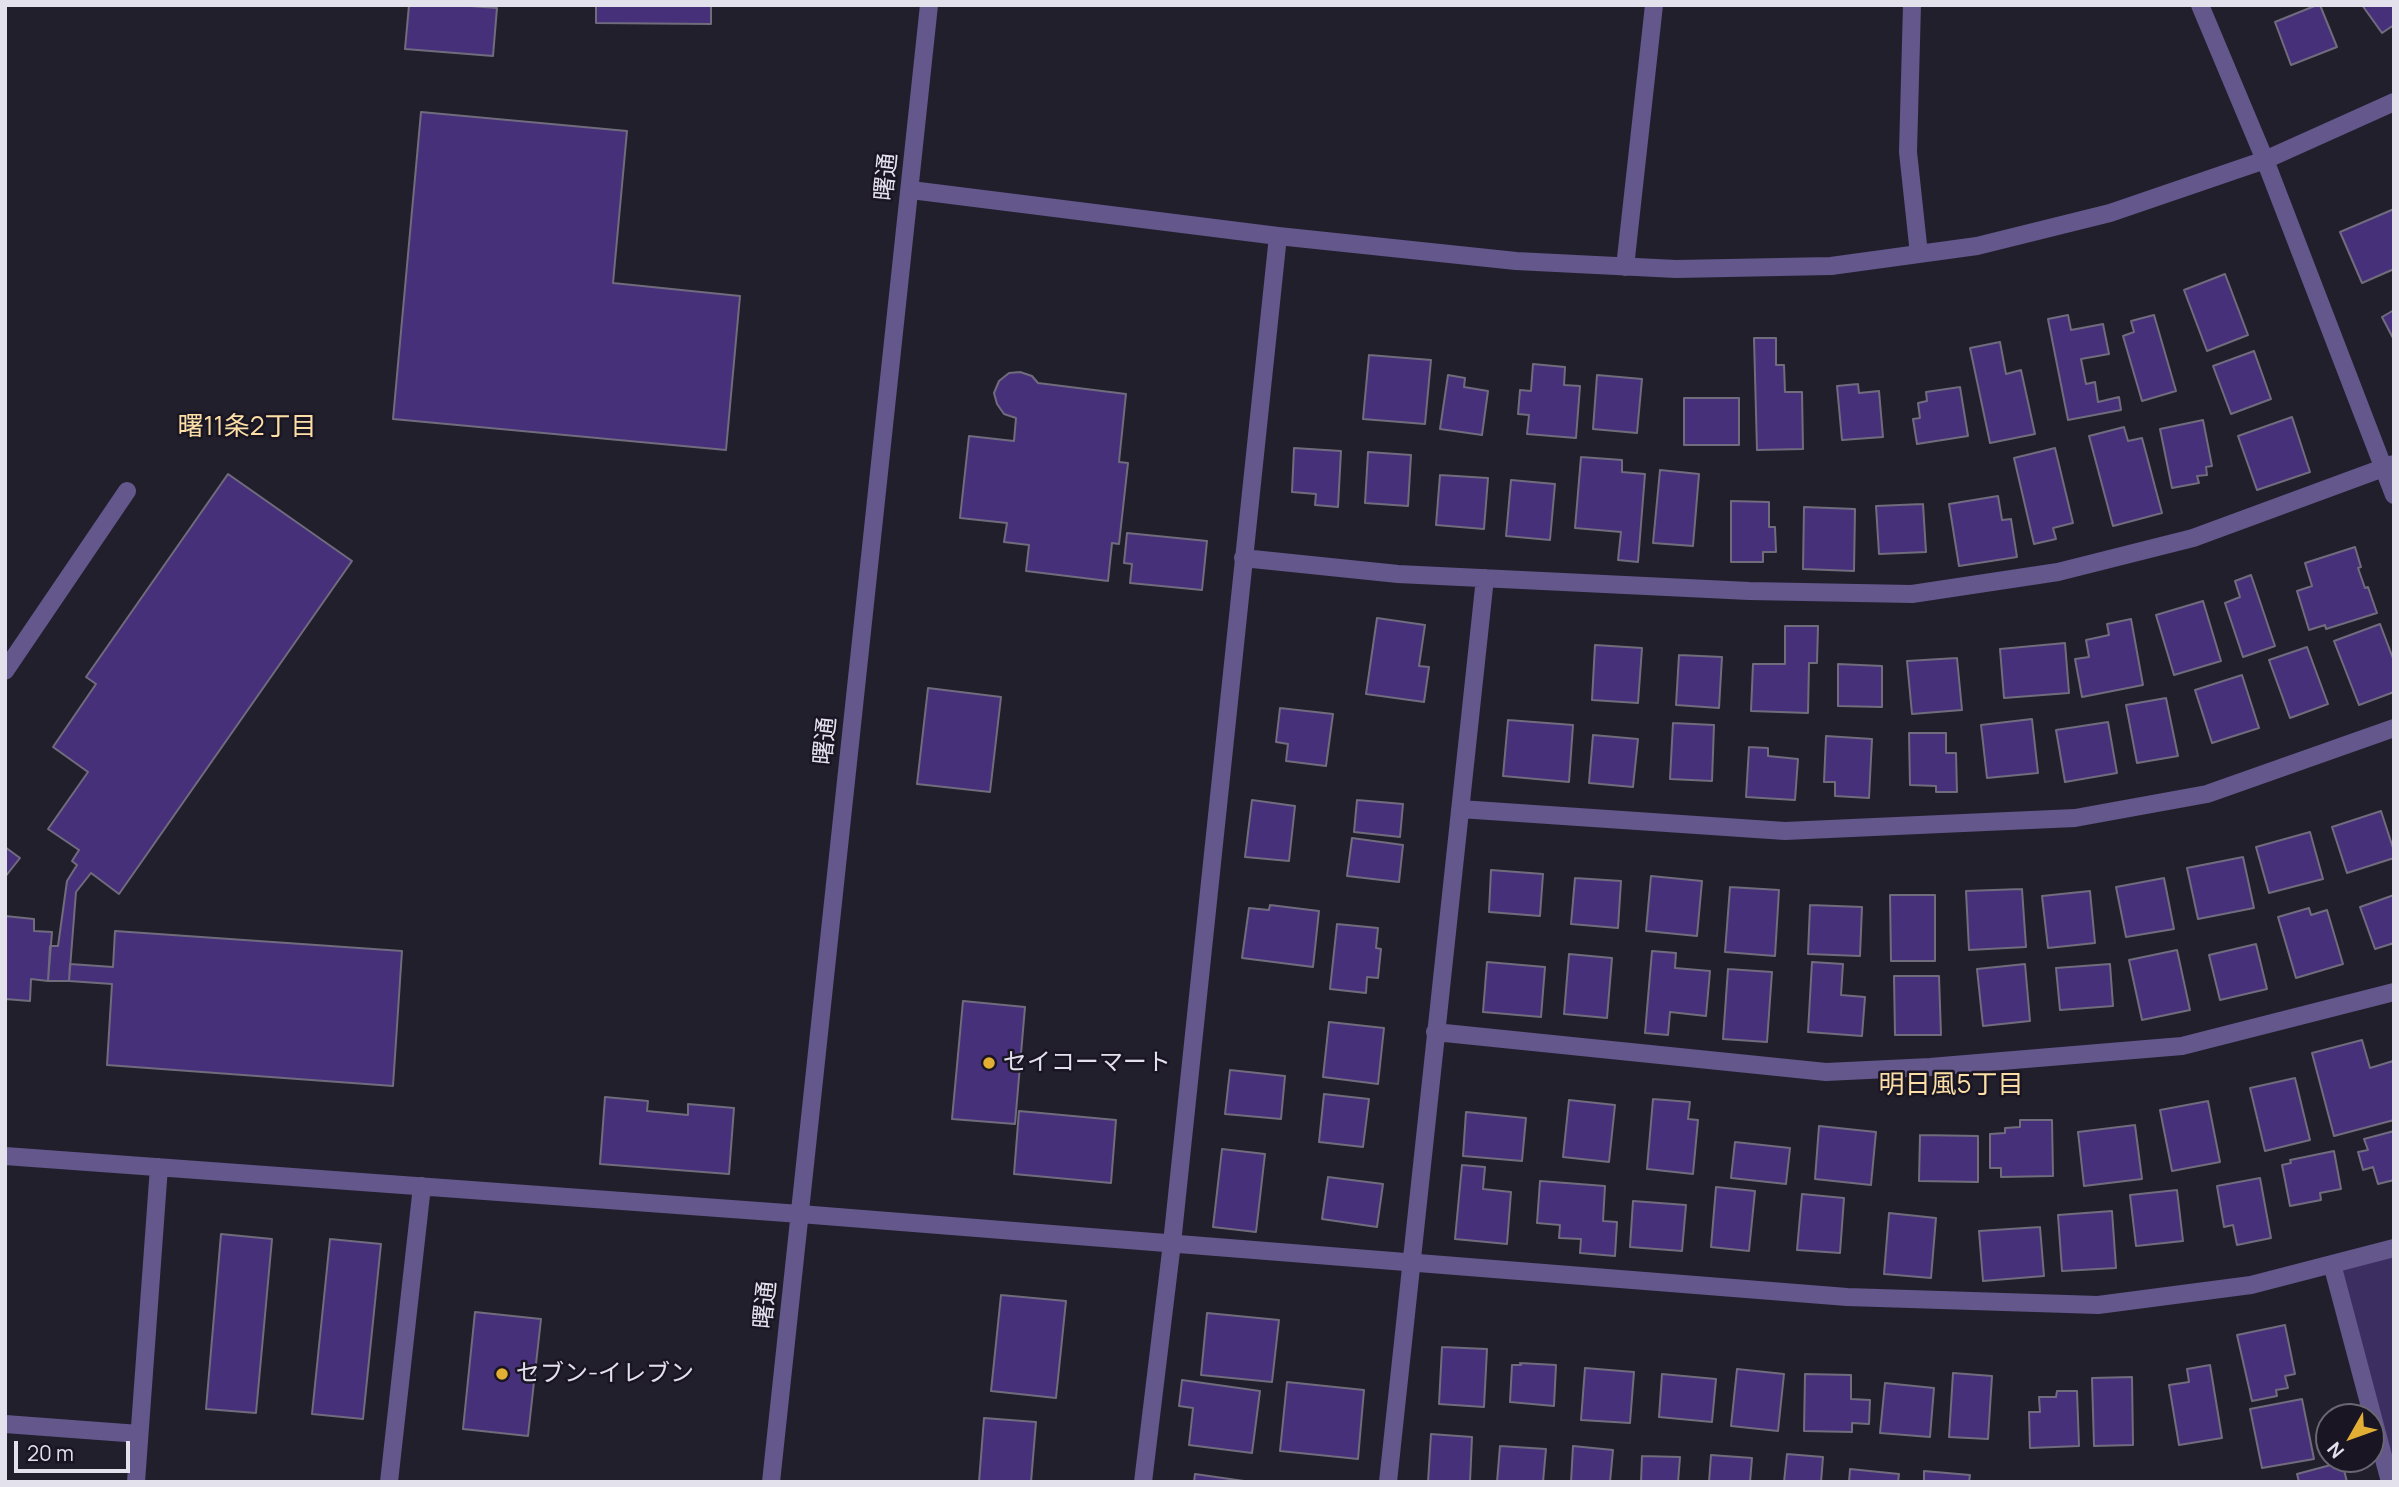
<!DOCTYPE html>
<meta charset="utf-8">
<style>
body{margin:0}
#map{position:relative;width:2399px;height:1487px;overflow:hidden;background:#221f2c;font-family:Manrope,sans-serif}
canvas{display:block}
.frame{position:absolute;inset:0;border:7px solid #e3e1eb;pointer-events:none}
.north{position:absolute;left:2315px;top:1403px;width:70px;height:70px;box-sizing:border-box;background:#191523;border:2px solid #6a6773;border-radius:50%;rotate:230deg;font-size:19px;font-weight:700;line-height:28px;text-align:center;color:#e3e1eb}
.north::after{content:'';display:block;margin:auto;width:24px;height:32px;background:#e2af34;clip-path:polygon(50% 0,100% 100%,50% 72%,0 100%)}
.scale{position:absolute;left:14px;top:1441px;width:116px;height:32px;box-sizing:border-box;border:4px solid #e3e1eb;border-top:0;padding-left:9px;font-size:21px;line-height:24px;white-space:nowrap;color:#e3e1eb;-webkit-text-stroke:5px #191523;paint-order:stroke}
</style>
<div id="map">
<canvas width="2399" height="1487"></canvas>
<div class="frame"></div>
<div class="north">N</div>
<div class="scale">20 m</div>
</div>
<script>
const c = document.querySelector('canvas').getContext('2d');
c.lineJoin = 'round';
function paint(path, color) { c.fillStyle = color; c.fill(path, 'evenodd'); }
const shape = rows => new Path2D(rows.map(r => 'M' + r).join(''));
function strokePath(path, color, width, dash) { c.strokeStyle = color; c.lineWidth = width; c.lineCap = dash ? 'butt' : 'round'; c.setLineDash(dash || []); c.stroke(path); }
function write(font, color, halo, rows, align = 'center') {
  c.font = font + ' Manrope,"Noto Sans JP",sans-serif'; c.lineWidth = 5; c.setLineDash([]); c.textBaseline = 'middle'; c.strokeStyle = halo; c.fillStyle = color; for (const [text, x, y, turn = 0] of rows) {
    c.save(); c.translate(x, y); c.rotate((+turn || 0) * Math.PI / 180); c.textAlign = isNaN(turn) ? turn : align; if (halo) c.strokeText(text, 0, 0); c.fillText(text, 0, 0); c.restore();
  }
}
paint(shape([
 [2394,1248,2394,1482,2332,1264]
]), '#3d2e62');
const building = shape([
 [409,5,457,5,497,8,493,56,405,49,409,5],
 [596,5,711,5,711,24,596,23,596,5],
 [2317,5,2320,5,2337,47,2291,65,2275,22,2317,5],
 [2362,5,2394,5,2394,25,2382,33,2362,5],
 [421,112,627,131,613,283,740,296,726,450,393,419,421,112],
 [2394,209,2394,269,2362,283,2340,232,2394,209],
 [2225,274,2248,335,2207,351,2184,290,2225,274],
 [2394,310,2394,340,2382,317,2394,310],
 [2068,315,2071,330,2103,324,2109,354,2081,359,2086,384,2095,382,2098,402,2119,397,2121,410,2068,420,2048,319,2068,315],
 [2154,315,2176,391,2142,401,2123,336,2134,332,2131,321,2154,315],
 [1754,338,1776,338,1776,365,1784,365,1785,392,1802,392,1803,449,1757,450,1754,338],
 [2000,342,2006,374,2021,370,2035,434,1990,443,1970,348,2000,342],
 [2254,351,2271,399,2231,414,2213,366,2254,351],
 [1369,355,1431,360,1425,424,1363,419,1369,355],
 [1533,364,1565,367,1564,385,1580,386,1576,438,1527,434,1529,415,1518,414,1520,390,1531,391,1533,364],
 [1020,372,1032,376,1038,383,1126,394,1119,462,1128,463,1119,544,1112,543,1108,581,1026,571,1029,545,1004,542,1007,523,960,518,969,436,1014,441,1016,418,1004,414,997,404,994,393,999,381,1009,373,1020,372],
 [1448,375,1465,378,1464,387,1488,391,1482,435,1440,429,1448,375],
 [1597,375,1642,379,1637,433,1593,429,1597,375],
 [1858,384,1859,393,1879,391,1883,437,1842,440,1837,386,1858,384],
 [1960,387,1968,436,1917,444,1913,419,1920,418,1918,403,1927,401,1926,392,1960,387],
 [1684,398,1739,398,1739,445,1684,445,1684,398],
 [2292,417,2310,472,2257,490,2238,436,2292,417],
 [2203,420,2212,466,2206,467,2207,475,2197,476,2199,483,2172,488,2160,429,2203,420],
 [2124,427,2128,441,2142,438,2162,513,2113,526,2089,436,2124,427],
 [1294,448,1341,451,1338,507,1315,505,1316,494,1292,492,1294,448],
 [2055,448,2073,523,2053,528,2056,539,2034,544,2014,458,2055,448],
 [1368,452,1411,455,1408,506,1365,503,1368,452],
 [1581,457,1622,460,1622,472,1645,474,1638,562,1618,560,1621,532,1575,528,1581,457],
 [1660,470,1699,474,1693,546,1653,543,1660,470],
 [228,474,352,561,119,894,91,873,76,892,69,981,48,981,50,946,58,946,67,881,77,865,72,861,79,850,48,829,88,772,53,747,96,684,86,677,228,474],
 [1440,475,1488,478,1484,529,1436,525,1440,475],
 [1511,480,1555,484,1550,540,1506,536,1511,480],
 [1998,496,2002,520,2011,519,2017,557,1959,566,1949,504,1998,496],
 [1731,501,1769,502,1769,527,1775,527,1776,552,1763,552,1763,562,1731,562,1731,501],
 [1923,504,1926,552,1879,554,1876,506,1923,504],
 [1804,507,1855,509,1854,571,1803,569,1804,507],
 [1127,533,1207,541,1202,590,1130,583,1132,564,1124,563,1127,533],
 [2355,547,2361,567,2358,568,2365,588,2368,587,2377,613,2326,629,2325,625,2309,630,2297,591,2312,586,2305,563,2355,547],
 [2251,575,2275,646,2243,657,2225,603,2240,597,2235,581,2251,575],
 [2203,601,2221,661,2174,675,2156,615,2203,601],
 [1377,618,1425,625,1419,666,1429,667,1424,702,1366,694,1377,618],
 [2131,619,2143,685,2082,697,2075,659,2089,657,2086,640,2109,635,2107,624,2131,619],
 [2380,624,2394,661,2394,692,2359,705,2334,641,2380,624],
 [1785,626,1818,626,1817,663,1809,663,1808,713,1751,711,1753,664,1785,664,1785,626],
 [2065,643,2069,693,2004,698,2000,649,2065,643],
 [1595,645,1642,648,1638,703,1592,700,1595,645],
 [2307,647,2328,704,2290,718,2269,660,2307,647],
 [1679,655,1722,657,1719,708,1676,705,1679,655],
 [1957,658,1962,710,1912,714,1907,661,1957,658],
 [1838,664,1882,666,1882,707,1838,706,1838,664],
 [2242,675,2259,728,2212,743,2195,690,2242,675],
 [928,688,1001,697,990,792,917,784,928,688],
 [2166,698,2178,756,2137,763,2126,705,2166,698],
 [1280,708,1333,714,1326,766,1286,761,1288,744,1276,742,1280,708],
 [2032,719,2038,773,1987,778,1981,725,2032,719],
 [1508,720,1573,725,1569,782,1503,776,1508,720],
 [2108,722,2117,773,2065,782,2056,730,2108,722],
 [1673,723,1714,725,1712,781,1670,779,1673,723],
 [1909,733,1946,733,1946,753,1956,753,1957,792,1936,792,1936,786,1910,785,1909,733],
 [1593,735,1638,739,1633,787,1589,783,1593,735],
 [1826,736,1872,739,1869,798,1835,796,1835,782,1824,782,1826,736],
 [1749,747,1768,748,1768,756,1798,759,1795,800,1746,797,1749,747],
 [1252,800,1295,806,1289,861,1245,857,1252,800],
 [1357,800,1403,804,1400,837,1354,832,1357,800],
 [2381,811,2394,851,2394,858,2347,873,2332,827,2381,811],
 [2310,832,2323,879,2269,893,2256,847,2310,832],
 [1352,838,1403,845,1399,882,1347,876,1352,838],
 [5,847,20,858,5,877,5,847],
 [2243,857,2254,908,2198,919,2187,868,2243,857],
 [1491,870,1543,874,1540,916,1489,912,1491,870],
 [1651,876,1702,881,1697,936,1646,931,1651,876],
 [1575,878,1621,881,1618,928,1571,924,1575,878],
 [2164,878,2174,929,2126,937,2116,887,2164,878],
 [1730,887,1779,890,1775,956,1725,952,1730,887],
 [2022,889,2026,947,1969,950,1966,891,2022,889],
 [2090,891,2095,943,2048,948,2042,896,2090,891],
 [1890,895,1935,895,1935,961,1891,961,1890,895],
 [2394,895,2394,943,2375,949,2360,907,2394,895],
 [1270,905,1319,911,1313,967,1242,958,1249,908,1269,910,1270,905],
 [1810,905,1862,907,1860,956,1808,954,1810,905],
 [2309,908,2311,915,2327,910,2343,964,2296,978,2278,917,2309,908],
 [5,916,34,919,34,931,52,932,48,981,31,979,30,1001,5,999,5,916],
 [1337,924,1378,928,1376,948,1381,949,1378,978,1367,977,1366,993,1330,989,1337,924],
 [115,931,402,951,393,1086,107,1065,112,984,69,981,70,964,113,967,115,931],
 [2256,944,2267,989,2220,1000,2209,955,2256,944],
 [2177,950,2190,1010,2142,1020,2129,960,2177,950],
 [1652,951,1676,953,1675,968,1710,971,1706,1016,1670,1012,1668,1035,1645,1033,1652,951],
 [1569,954,1612,958,1607,1018,1564,1014,1569,954],
 [1487,962,1545,967,1541,1017,1483,1012,1487,962],
 [1812,962,1843,964,1841,995,1865,997,1862,1036,1808,1032,1812,962],
 [2025,964,2030,1021,1983,1026,1977,969,2025,964],
 [2110,964,2113,1006,2060,1010,2056,968,2110,964],
 [1728,969,1772,972,1767,1042,1723,1039,1728,969],
 [1894,976,1939,976,1941,1035,1895,1035,1894,976],
 [963,1001,1025,1007,1015,1124,952,1119,963,1001],
 [1329,1022,1384,1028,1378,1084,1323,1077,1329,1022],
 [2362,1040,2370,1068,2393,1061,2394,1120,2334,1136,2312,1053,2362,1040],
 [1230,1070,1285,1076,1281,1119,1225,1114,1230,1070],
 [2295,1078,2310,1140,2265,1151,2250,1088,2295,1078],
 [1324,1094,1369,1099,1363,1147,1319,1142,1324,1094],
 [605,1097,648,1101,647,1111,688,1115,688,1104,734,1108,729,1174,600,1164,605,1097],
 [1653,1099,1690,1102,1688,1119,1698,1120,1693,1174,1647,1169,1653,1099],
 [1569,1100,1615,1105,1609,1162,1563,1157,1569,1100],
 [2208,1101,2220,1162,2172,1171,2160,1110,2208,1101],
 [1019,1111,1116,1120,1111,1183,1014,1174,1019,1111],
 [1466,1112,1526,1118,1522,1161,1463,1156,1466,1112],
 [2020,1120,2052,1120,2053,1176,2001,1177,2001,1168,1990,1168,1990,1134,2005,1133,2005,1128,2020,1127,2020,1120],
 [2135,1125,2142,1179,2084,1186,2078,1132,2135,1125],
 [1819,1126,1876,1132,1871,1185,1815,1179,1819,1126],
 [2394,1131,2394,1180,2378,1184,2373,1167,2363,1170,2358,1152,2368,1150,2364,1139,2394,1131],
 [1920,1135,1978,1136,1978,1182,1919,1181,1920,1135],
 [1735,1142,1790,1148,1786,1184,1731,1178,1735,1142],
 [1222,1149,1265,1154,1256,1232,1213,1227,1222,1149],
 [2334,1151,2341,1189,2320,1193,2321,1200,2290,1206,2282,1165,2291,1163,2290,1160,2334,1151],
 [1462,1165,1485,1167,1483,1189,1511,1192,1507,1244,1455,1239,1462,1165],
 [1328,1177,1383,1184,1377,1227,1322,1219,1328,1177],
 [2260,1178,2271,1238,2237,1245,2233,1225,2224,1227,2217,1186,2260,1178],
 [1540,1181,1605,1186,1603,1221,1617,1222,1615,1256,1580,1253,1581,1239,1559,1238,1560,1225,1537,1223,1540,1181],
 [1716,1187,1755,1191,1749,1251,1711,1247,1716,1187],
 [2177,1190,2183,1241,2136,1246,2130,1195,2177,1190],
 [1802,1194,1844,1198,1840,1253,1797,1250,1802,1194],
 [1633,1201,1686,1205,1682,1251,1630,1247,1633,1201],
 [2112,1211,2116,1268,2062,1271,2058,1215,2112,1211],
 [1889,1213,1936,1218,1931,1278,1884,1274,1889,1213],
 [2040,1227,2044,1276,1983,1281,1979,1231,2040,1227],
 [221,1234,272,1239,256,1413,206,1409,221,1234],
 [330,1239,381,1244,363,1419,312,1414,330,1239],
 [1001,1295,1066,1301,1056,1398,991,1391,1001,1295],
 [475,1312,541,1319,528,1436,463,1429,475,1312],
 [1207,1313,1279,1320,1272,1382,1201,1375,1207,1313],
 [2285,1325,2295,1374,2285,1376,2288,1388,2276,1390,2277,1396,2252,1401,2237,1335,2285,1325],
 [1442,1347,1487,1349,1484,1407,1439,1404,1442,1347],
 [1520,1363,1556,1365,1554,1406,1510,1402,1512,1365,1521,1365,1520,1363],
 [2210,1365,2222,1438,2179,1445,2169,1385,2189,1382,2187,1369,2210,1365],
 [1585,1368,1634,1372,1630,1423,1581,1420,1585,1368],
 [1737,1369,1784,1374,1778,1431,1731,1426,1737,1369],
 [1953,1373,1992,1376,1988,1439,1949,1437,1953,1373],
 [1662,1374,1716,1379,1712,1422,1659,1417,1662,1374],
 [1805,1374,1851,1375,1851,1399,1870,1400,1869,1424,1852,1423,1852,1432,1804,1431,1805,1374],
 [2132,1377,2133,1445,2094,1446,2092,1378,2132,1377],
 [1182,1380,1260,1391,1252,1453,1189,1445,1193,1408,1179,1406,1182,1380],
 [1287,1382,1364,1390,1358,1459,1280,1451,1287,1382],
 [1885,1383,1934,1388,1930,1437,1880,1433,1885,1383],
 [2057,1391,2077,1391,2079,1446,2030,1448,2029,1412,2040,1412,2039,1397,2056,1397,2057,1391],
 [2302,1399,2314,1459,2262,1468,2250,1409,2302,1399],
 [984,1418,1036,1422,1031,1482,979,1482,984,1418],
 [1431,1434,1472,1437,1470,1482,1428,1482,1431,1434],
 [1500,1446,1546,1449,1543,1482,1497,1482,1500,1446],
 [1573,1446,1613,1450,1610,1482,1571,1482,1573,1446],
 [1787,1454,1823,1457,1821,1482,1784,1482,1787,1454],
 [1711,1455,1752,1458,1750,1482,1709,1482,1711,1455],
 [1642,1456,1680,1457,1678,1482,1641,1482,1642,1456],
 [2342,1462,2347,1482,2299,1482,2297,1474,2342,1462],
 [1850,1469,1899,1474,1898,1482,1849,1482,1850,1469],
 [1924,1471,1970,1475,1969,1482,1924,1482,1924,1471],
 [1195,1474,1251,1482,1194,1482,1195,1474]
]);
paint(building, '#47307a');
strokePath(building, '#706c7d', 2);
strokePath(shape([
 [1912,5,1908,152,1919,254],
 [2200,5,2265,160,2394,495],
 [911,190,1278,236,1516,261,1676,269,1831,266,1977,246,2110,213,2265,160,2394,102],
 [1625,267,1654,5],
 [1243,558,1398,574,1749,591,1912,594,2058,572,2193,538,2394,464],
 [5,671,127,491],
 [1460,809,1785,831,2075,818,2207,794,2394,728],
 [1435,1032,1826,1072,1930,1067,2182,1046,2394,992],
 [5,1156,800,1214,1847,1297,2098,1305,2251,1285,2394,1248],
 [2332,1264,2390,1482],
 [5,1424,139,1434],
 [136,1482,159,1167],
 [389,1482,422,1186],
 [771,1482,929,5],
 [1143,1482,1172,1243,1278,236],
 [1388,1482,1485,578]
]), '#64578b', 18);
for (const [x, y, r, color] of [
 [989,1063,7,"#e2af34"],
 [502,1374,7,"#e2af34"]
]) { const dot = new Path2D(); dot.arc(x, y, r, 0, 2 * Math.PI); c.fillStyle = color; c.fill(dot); strokePath(dot, '#191523', 2.5); }
write('24px', '#e3e1eb', '#191523', [
 ["曙通",887,177,-84],
 ["曙通",826,741,-84],
 ["曙通",766,1305,-84]
]);
write('24px', '#e3e1eb', '#191523', [
 ["セイコーマート",1003,1063],
 ["セブン-イレブン",516,1374]
], 'left');
write('26px', '#fcdfa6', '#191523', [
 ["曙11条2丁目",247,428],
 ["明日風5丁目",1951,1086]
]);
</script>
